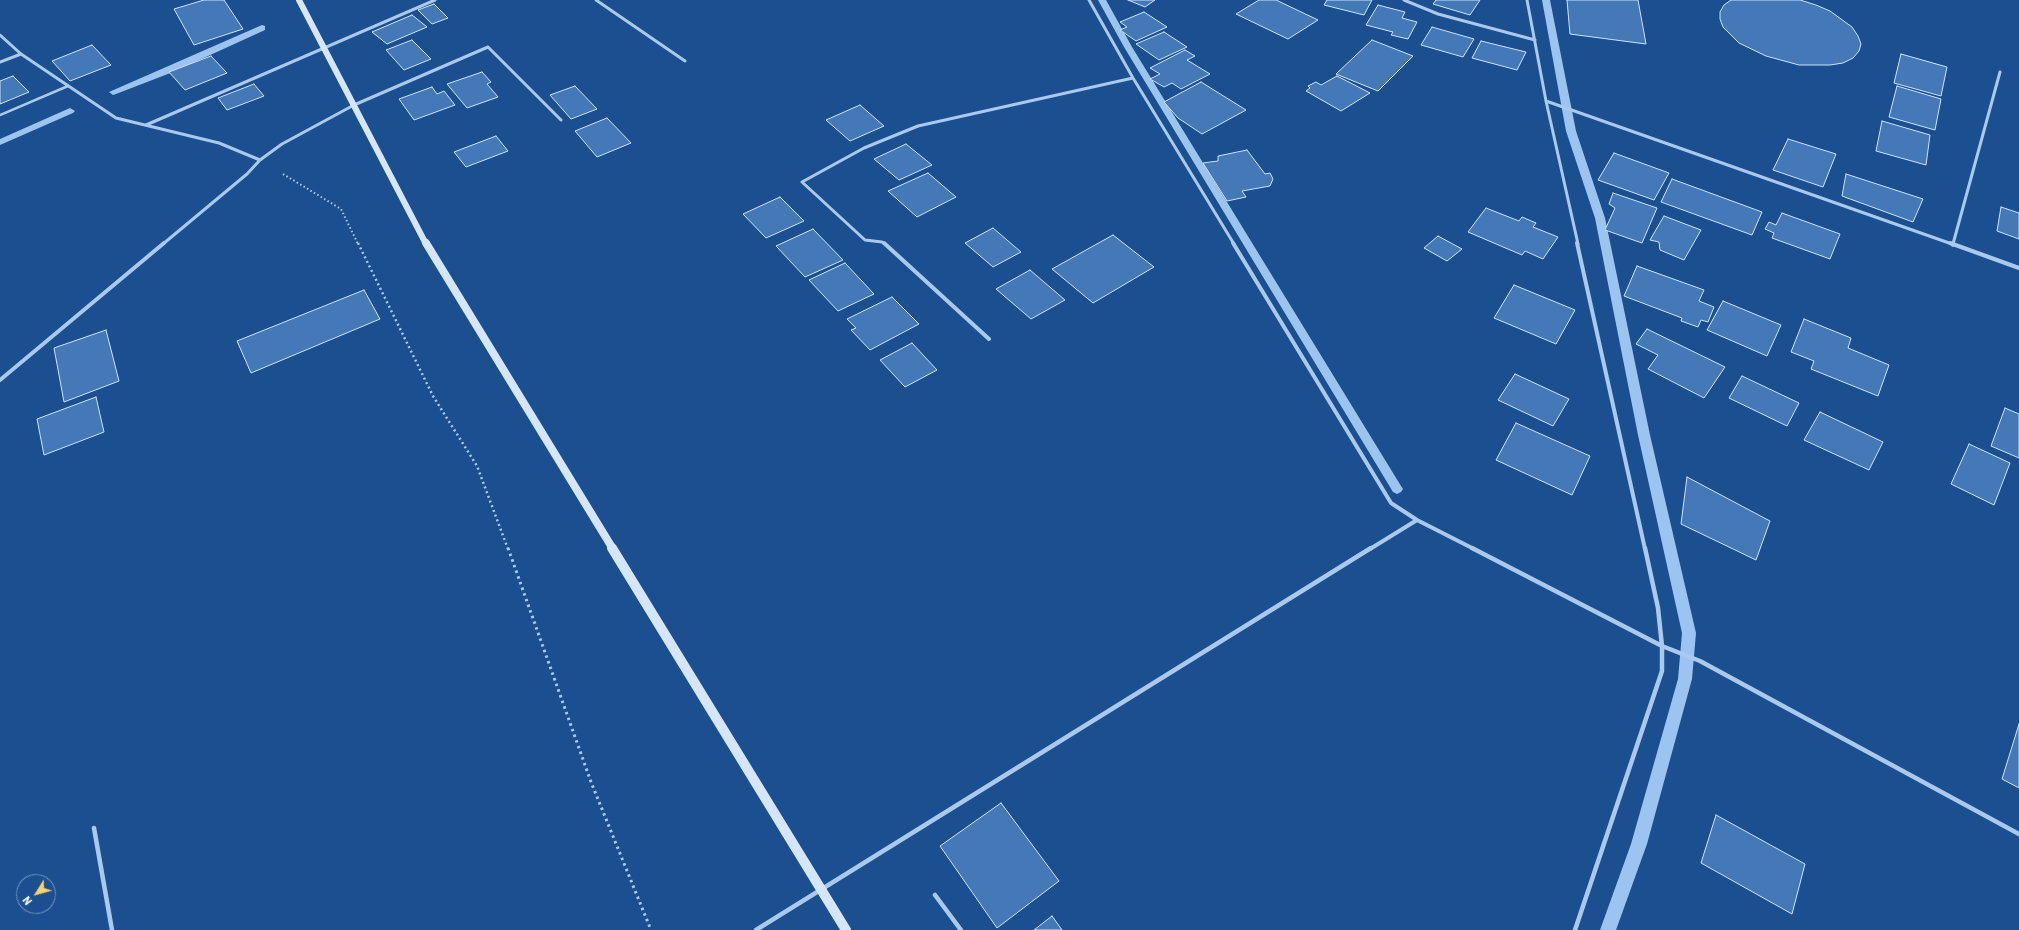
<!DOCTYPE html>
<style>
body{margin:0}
#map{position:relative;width:2019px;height:930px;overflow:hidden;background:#1b4f8f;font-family:Barlow,sans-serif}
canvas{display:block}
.north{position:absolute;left:16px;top:874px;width:40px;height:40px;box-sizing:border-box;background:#1b4f8f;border:1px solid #7695bc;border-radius:50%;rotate:233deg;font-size:11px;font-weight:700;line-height:16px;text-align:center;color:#fff}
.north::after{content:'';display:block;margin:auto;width:14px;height:18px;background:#ffd166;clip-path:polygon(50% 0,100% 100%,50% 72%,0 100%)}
</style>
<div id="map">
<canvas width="2019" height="930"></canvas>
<div class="north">N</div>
</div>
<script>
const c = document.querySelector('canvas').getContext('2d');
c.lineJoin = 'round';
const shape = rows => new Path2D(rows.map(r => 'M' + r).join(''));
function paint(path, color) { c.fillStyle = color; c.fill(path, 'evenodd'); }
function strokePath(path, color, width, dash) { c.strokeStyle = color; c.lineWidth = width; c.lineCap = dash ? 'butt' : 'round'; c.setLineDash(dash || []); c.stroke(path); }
paint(shape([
 [1098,0,1106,0,1132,47,1401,486,1403,489,1401,492,1397,494,1393,492,1124,47,1098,0],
 [1542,0,1550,0,1576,131,1605,218,1650,435,1696,633,1692,679,1647,844,1616,930,1600,930,1631,844,1678,679,1682,633,1638,435,1595,218,1566,131,1542,0],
 [262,25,265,26,265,30,173,72,116,94,113,95,109,92,262,25],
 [70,108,75,111,73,113,0,145,0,139,70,108]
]), '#9cc4f0');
const building = shape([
 [204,0,224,0,243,29,194,45,174,9,204,0],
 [1128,0,1155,0,1145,7,1128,0],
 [1259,0,1276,0,1318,20,1288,39,1236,14,1259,0],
 [1327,0,1372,0,1364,15,1324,5,1327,0],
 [1436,0,1480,0,1470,15,1433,4,1436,0],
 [1567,0,1638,0,1646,44,1570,34,1567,0],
 [1731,0,1800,0,1816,5,1830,11,1852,27,1858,36,1861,44,1859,51,1853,58,1843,63,1830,65,1799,65,1766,56,1739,43,1723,27,1720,19,1720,12,1724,5,1731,0],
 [434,4,448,18,432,24,418,10,434,4],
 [1378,5,1405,12,1402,18,1417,22,1408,39,1391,35,1393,32,1366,25,1378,5],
 [1144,12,1167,27,1136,41,1120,30,1127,27,1120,22,1144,12],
 [412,15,427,27,387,44,372,32,412,15],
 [1432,27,1474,39,1463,57,1421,45,1432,27],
 [1164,32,1187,47,1159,60,1136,44,1164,32],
 [412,40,431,59,404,70,386,50,412,40],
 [1372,40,1413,56,1378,91,1336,74,1372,40],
 [1481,41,1526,52,1517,70,1472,58,1481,41],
 [92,45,111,65,70,81,52,61,92,45],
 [1185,50,1195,56,1187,60,1210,74,1181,89,1172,83,1164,87,1150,79,1160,74,1150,68,1185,50],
 [1901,54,1947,67,1941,96,1894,83,1901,54],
 [211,56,227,73,185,90,169,72,211,56],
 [482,72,491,82,487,84,498,97,467,108,447,84,482,72],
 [13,76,29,92,0,104,0,81,13,76],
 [1337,76,1370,93,1341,111,1306,91,1310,88,1308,86,1316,82,1321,85,1337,76],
 [1201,82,1246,110,1202,134,1178,118,1164,102,1201,82],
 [254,84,264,96,227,110,218,98,254,84],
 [575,86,597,109,571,119,550,95,575,86],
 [1897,86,1941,99,1935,130,1889,117,1897,86],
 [432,87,437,94,444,91,455,105,414,120,399,99,432,87],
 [860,105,884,126,850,141,826,120,860,105],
 [607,118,631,143,597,157,575,131,607,118],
 [1882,121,1930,135,1926,165,1876,151,1882,121],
 [496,136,508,151,466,167,454,152,496,136],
 [1788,139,1836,154,1823,187,1773,170,1788,139],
 [906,144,932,165,899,180,874,159,906,144],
 [1247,150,1265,174,1270,173,1273,179,1270,186,1242,191,1246,197,1227,201,1203,163,1218,161,1218,156,1247,150],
 [1614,153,1669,173,1654,200,1598,180,1614,153],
 [928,173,956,197,917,217,888,191,928,173],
 [1846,174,1923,199,1913,222,1842,196,1846,174],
 [1672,179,1762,212,1752,235,1661,202,1672,179],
 [1613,193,1657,208,1642,243,1605,230,1615,208,1609,204,1613,193],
 [780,197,804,221,766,238,743,214,780,197],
 [2001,207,2019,213,2019,239,1997,231,2001,207],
 [1486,208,1519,221,1522,217,1536,223,1533,227,1558,237,1543,259,1525,251,1522,255,1468,232,1486,208],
 [1782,213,1840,234,1830,259,1772,238,1774,233,1765,229,1769,222,1776,225,1782,213],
 [1664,216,1701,230,1684,260,1660,250,1659,242,1650,240,1664,216],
 [993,228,1021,252,993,267,965,243,993,228],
 [813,229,843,260,805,277,776,246,813,229],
 [1113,235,1154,267,1093,303,1052,269,1113,235],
 [1438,236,1462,249,1447,261,1424,248,1438,236],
 [845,263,874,294,838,311,809,280,845,263],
 [1637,266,1704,290,1699,301,1714,307,1708,322,1701,320,1698,327,1681,321,1682,318,1624,296,1637,266],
 [1030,270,1065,300,1031,319,996,289,1030,270],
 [1514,285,1575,310,1556,344,1494,318,1514,285],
 [364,290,380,319,251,373,237,341,364,290],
 [892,297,919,324,870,350,851,330,856,328,847,319,892,297],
 [1723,301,1781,325,1767,356,1707,330,1723,301],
 [1804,319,1851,338,1848,348,1889,365,1878,396,1811,369,1814,361,1791,352,1804,319],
 [1647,329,1725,367,1704,398,1648,369,1658,355,1636,344,1647,329],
 [106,330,119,381,64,402,54,348,106,330],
 [912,343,937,370,905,387,880,360,912,343],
 [1515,374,1569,399,1553,426,1498,400,1515,374],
 [1742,376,1799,403,1787,426,1729,398,1742,376],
 [96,397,104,432,44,455,37,419,96,397],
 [2005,408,2019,414,2019,458,1991,446,2005,408],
 [1820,412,1883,442,1869,470,1804,440,1820,412],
 [1516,423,1590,456,1572,495,1496,460,1516,423],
 [1969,444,2010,463,1994,505,1951,484,1969,444],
 [1687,477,1770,521,1756,560,1681,524,1687,477],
 [2019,724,2019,788,2002,779,2019,724],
 [1001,803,1059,881,997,928,940,846,1001,803],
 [1716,815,1805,864,1792,914,1701,863,1716,815],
 [1052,916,1062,930,1034,930,1052,916]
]);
paint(building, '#4478b7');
strokePath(building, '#cfe3fa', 1);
strokePath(shape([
 [283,174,341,209,358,244]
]), '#a9c9ee', 2, [1.5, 2.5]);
strokePath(shape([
 [358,243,433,396,477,466,508,549]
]), '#a9c9ee', 2.5, [2, 3]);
strokePath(shape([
 [508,548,591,782,651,930]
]), '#a9c9ee', 3, [2.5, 3.5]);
strokePath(shape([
 [0,115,68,86]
]), '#a9c9ee', 2.5);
strokePath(shape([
 [596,0,685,61],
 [1089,0,1133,78,1234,244],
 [1404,0,1438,14,1535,40],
 [1527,0,1546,101,1578,244],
 [0,35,21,54,116,118,219,143,260,160],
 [0,62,21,54],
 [1546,101,1952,244],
 [146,125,435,0],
 [163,244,247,174,260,160,282,144,354,105,488,47,561,120],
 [885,244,882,242,865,240,802,182,864,148,918,126,1133,78],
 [1953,244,2000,72]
]), '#a9c9ee', 3);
strokePath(shape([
 [884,243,989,339],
 [1233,243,1391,503,1417,520,1474,549],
 [1577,243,1645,549],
 [1950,243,2019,268],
 [1953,245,1953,243],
 [0,380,164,243],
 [1370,549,1417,520]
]), '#a9c9ee', 4);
strokePath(shape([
 [1472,548,1662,646,1700,661,2019,834],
 [94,828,112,930],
 [935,895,961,930],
 [756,930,1371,548],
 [1575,930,1662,671,1662,646,1658,608,1645,548]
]), '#a9c9ee', 4.5);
strokePath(shape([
 [299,0,426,244]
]), '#d6e6fa', 6);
strokePath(shape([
 [426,243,613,549]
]), '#d6e6fa', 8);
strokePath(shape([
 [612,548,846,930]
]), '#d6e6fa', 10);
</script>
